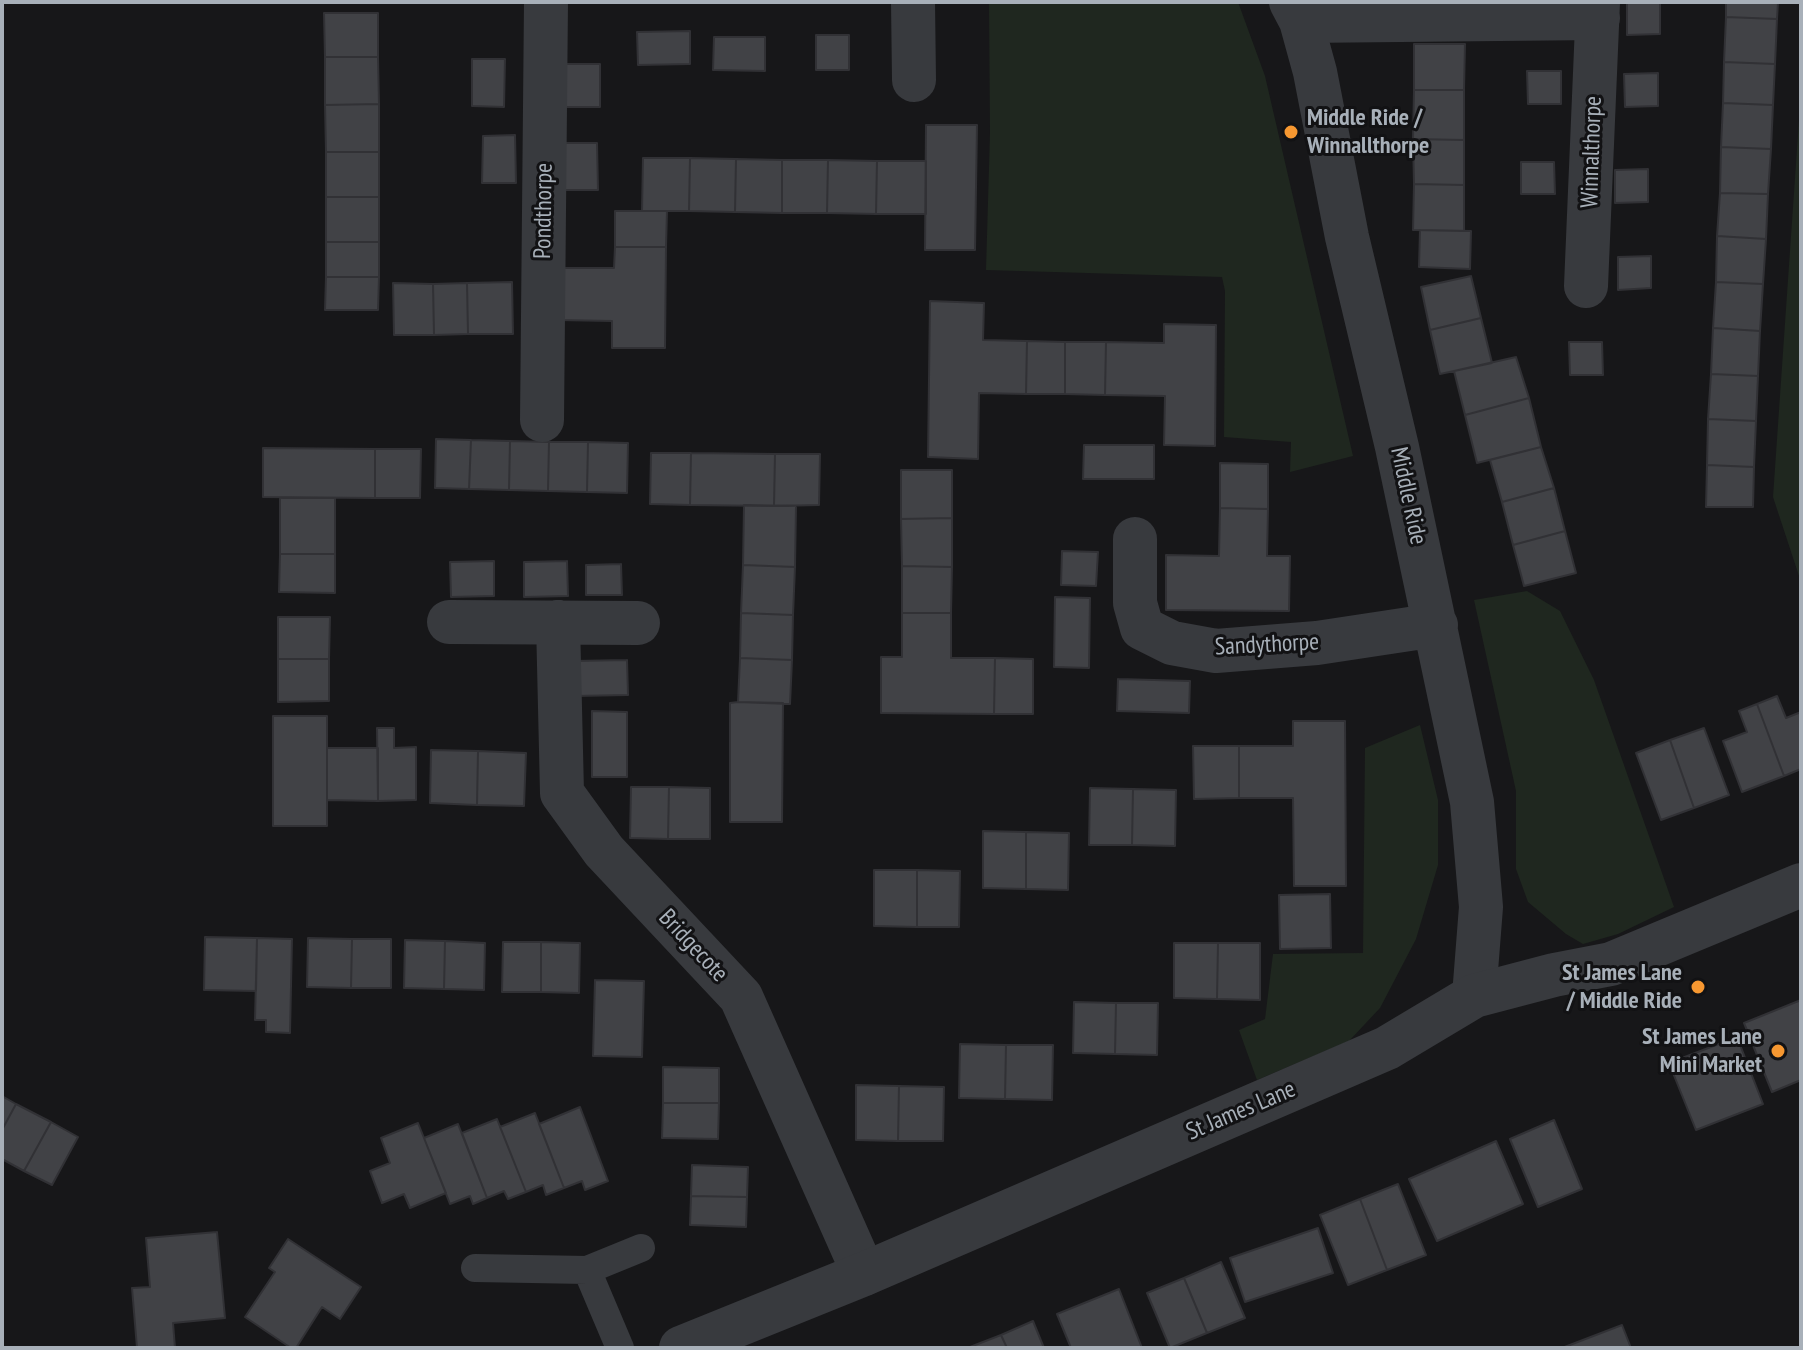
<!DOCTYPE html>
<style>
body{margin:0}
#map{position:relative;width:1803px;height:1350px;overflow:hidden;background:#171719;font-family:"PT Sans Narrow",sans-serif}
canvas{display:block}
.frame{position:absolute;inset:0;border:4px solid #a8b0b9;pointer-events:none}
</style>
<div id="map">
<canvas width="1803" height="1350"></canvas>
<div class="frame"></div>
</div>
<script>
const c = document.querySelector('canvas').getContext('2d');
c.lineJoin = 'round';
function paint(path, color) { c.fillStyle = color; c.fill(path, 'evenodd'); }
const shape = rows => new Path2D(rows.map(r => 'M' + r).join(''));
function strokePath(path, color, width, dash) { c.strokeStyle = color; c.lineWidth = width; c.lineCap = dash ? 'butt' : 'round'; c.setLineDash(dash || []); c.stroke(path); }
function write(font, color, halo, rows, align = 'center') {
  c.font = font + ' "PT Sans Narrow",sans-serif'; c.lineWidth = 6; c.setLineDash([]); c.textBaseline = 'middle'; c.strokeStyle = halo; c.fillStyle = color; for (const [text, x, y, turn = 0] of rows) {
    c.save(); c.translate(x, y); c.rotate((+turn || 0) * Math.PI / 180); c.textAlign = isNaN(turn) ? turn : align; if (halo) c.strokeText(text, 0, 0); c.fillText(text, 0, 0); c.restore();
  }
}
paint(shape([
 [989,2,1238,2,1265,76,1353,456,1290,472,1291,442,1224,437,1225,291,1222,277,986,270,990,133],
 [1801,91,1801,582,1773,497],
 [1527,591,1560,611,1594,680,1674,907,1618,934,1583,944,1566,934,1528,902,1516,869,1516,791,1474,600],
 [1420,725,1438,800,1438,865,1416,939,1380,1008,1349,1041,1257,1080,1239,1030,1265,1019,1273,954,1363,953,1365,748]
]), '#1f271f');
const building = shape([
 [1627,2,1660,2,1660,34,1627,35,1627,2],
 [1726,2,1778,2,1777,19,1726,17,1726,2],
 [324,13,378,13,378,57,325,57,324,13],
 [1726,17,1777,19,1775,64,1724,62,1726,17],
 [690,31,690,64,638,65,637,32,690,31],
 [816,35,849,35,849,70,816,70,816,35],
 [714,37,765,37,765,71,713,70,714,37],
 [1414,44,1465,44,1464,90,1414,90,1414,44],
 [325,57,378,57,379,104,325,105,325,57],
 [472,59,505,59,504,107,472,106,472,59],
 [1724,62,1775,64,1773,105,1723,103,1724,62],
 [566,64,600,64,600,107,566,107,566,64],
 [1527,71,1561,71,1561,104,1528,104,1527,71],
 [1658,73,1658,106,1625,107,1624,74,1658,73],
 [1414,90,1464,90,1464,140,1413,139,1414,90],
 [1723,103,1773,105,1771,149,1721,147,1723,103],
 [379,104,379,152,326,152,325,105,379,104],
 [926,125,977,125,975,250,925,250,926,125],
 [515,135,516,183,482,183,483,136,515,135],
 [1413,139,1464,140,1464,185,1414,184,1413,139],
 [565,143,597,143,598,190,564,190,565,143],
 [1721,147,1771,149,1768,194,1720,193,1721,147],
 [326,152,379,152,379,197,326,197,326,152],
 [643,158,690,158,689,211,642,211,643,158],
 [690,158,736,159,735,212,689,211,690,158],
 [736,159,782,160,782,213,735,212,736,159],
 [782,160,828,160,827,213,782,213,782,160],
 [828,160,877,161,876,214,827,213,828,160],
 [877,161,926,161,926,214,876,214,877,161],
 [1521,162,1554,162,1555,194,1521,194,1521,162],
 [1648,169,1648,202,1615,203,1615,170,1648,169],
 [1414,184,1464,185,1464,231,1413,230,1414,184],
 [1720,193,1768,194,1766,239,1717,236,1720,193],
 [326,197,379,197,379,242,326,242,326,197],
 [615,211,667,211,666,247,615,247,615,211],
 [1420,230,1471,231,1470,269,1419,267,1420,230],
 [1717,236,1766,239,1763,284,1716,282,1717,236],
 [326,242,379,242,379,277,326,277,326,242],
 [615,247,666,247,665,348,612,348,612,321,558,320,559,268,614,268,615,247],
 [1651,256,1651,288,1618,290,1618,257,1651,256],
 [1471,276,1481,318,1430,330,1421,287,1471,276],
 [326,277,379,277,378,310,325,310,326,277],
 [512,282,513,334,468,334,467,283,512,282],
 [1716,282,1763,284,1760,331,1713,328,1716,282],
 [393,283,433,284,434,335,394,335,393,283],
 [467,283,468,334,434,335,433,284,467,283],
 [930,301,984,303,983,340,1027,341,1026,394,979,393,978,459,928,457,930,301],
 [1481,318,1492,363,1440,374,1430,330,1481,318],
 [1164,324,1216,325,1215,446,1164,445,1165,396,1105,395,1106,342,1164,343,1164,324],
 [1713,328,1760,331,1758,376,1711,374,1713,328],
 [1027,341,1065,342,1065,394,1026,394,1027,341],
 [1065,342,1106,342,1105,395,1065,394,1065,342],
 [1569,342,1602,342,1603,375,1570,375,1569,342],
 [1516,357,1529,398,1465,415,1454,371,1516,357],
 [1711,374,1758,376,1756,421,1708,419,1711,374],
 [1529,398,1541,447,1477,463,1465,415,1529,398],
 [1708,419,1756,421,1754,467,1707,465,1708,419],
 [436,439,471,440,469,489,435,488,436,439],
 [471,440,510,441,509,490,469,489,471,440],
 [510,441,549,442,548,491,509,490,510,441],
 [549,442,588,442,587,492,548,491,549,442],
 [588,442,628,443,627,493,587,492,588,442],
 [1084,445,1154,445,1154,479,1083,479,1084,445],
 [1541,447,1554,488,1502,502,1490,460,1541,447],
 [263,448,375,449,375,498,263,497,263,448],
 [375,449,421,449,420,498,375,498,375,449],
 [651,453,691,453,690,505,650,504,651,453],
 [691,453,775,454,774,506,690,505,691,453],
 [775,454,820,454,819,505,774,506,775,454],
 [1220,463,1268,464,1268,509,1220,508,1220,463],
 [1707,465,1754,467,1753,507,1706,507,1707,465],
 [901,470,952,470,952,518,901,519,901,470],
 [1554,488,1565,531,1513,545,1502,502,1554,488],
 [280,498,335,498,335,554,280,554,280,498],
 [744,505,796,506,795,567,743,565,744,505],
 [1220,508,1268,509,1267,556,1290,556,1289,611,1166,610,1166,555,1219,556,1220,508],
 [952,518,952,567,902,566,901,519,952,518],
 [1565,531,1576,573,1524,586,1513,545,1565,531],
 [1062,551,1098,552,1096,586,1061,585,1062,551],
 [280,554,335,554,335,593,279,592,280,554],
 [494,561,494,596,451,597,450,562,494,561],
 [567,561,568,596,524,597,524,562,567,561],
 [621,564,622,595,586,595,586,565,621,564],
 [743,565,795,567,793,615,741,613,743,565],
 [902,566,952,567,951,613,902,613,902,566],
 [1055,597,1090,598,1089,668,1054,667,1055,597],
 [741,613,793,615,792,660,740,658,741,613],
 [902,613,951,613,951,658,995,658,994,714,881,713,881,657,902,657,902,613],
 [278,617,330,617,329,659,278,659,278,617],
 [740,658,792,660,790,704,738,702,740,658],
 [995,658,1033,659,1033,714,994,714,995,658],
 [278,659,329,659,329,701,278,702,278,659],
 [627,660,628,695,575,696,574,661,627,660],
 [1118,679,1190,681,1189,713,1117,711,1118,679],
 [1777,696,1786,718,1801,712,1801,769,1784,776,1757,704,1777,696],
 [738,702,783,703,782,822,730,822,730,703,738,702],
 [1757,704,1784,776,1742,792,1723,741,1747,732,1739,711,1757,704],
 [592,711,627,712,627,777,592,777,592,711],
 [273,716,327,716,327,826,273,826,273,716],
 [1293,721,1345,721,1346,886,1294,886,1293,798,1239,798,1239,746,1293,746,1293,721],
 [377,728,394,728,394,748,416,747,416,800,378,801,377,728],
 [1704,728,1729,795,1694,808,1670,740,1704,728],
 [1670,740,1694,808,1661,820,1636,753,1670,740],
 [1193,746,1239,746,1239,798,1194,799,1193,746],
 [327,748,378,748,378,801,327,800,327,748],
 [431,750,478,751,477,805,430,803,431,750],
 [478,751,526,753,524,806,477,805,478,751],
 [631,787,669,787,668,839,630,838,631,787],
 [669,787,710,788,710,839,668,839,669,787],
 [1090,788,1133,789,1132,845,1089,845,1090,788],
 [1133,789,1176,790,1175,846,1132,845,1133,789],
 [983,831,1026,832,1026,889,983,888,983,831],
 [1026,832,1069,833,1068,890,1026,889,1026,832],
 [874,870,917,870,917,927,874,926,874,870],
 [917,870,960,871,959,927,917,927,917,870],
 [1330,894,1331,948,1280,949,1279,895,1330,894],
 [205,937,257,938,256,991,204,990,205,937],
 [257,938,292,939,290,1033,266,1032,266,1020,255,1020,257,938],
 [308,938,352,939,351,988,307,987,308,938],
 [352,939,391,939,391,988,351,988,352,939],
 [405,940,445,941,444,989,404,988,405,940],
 [445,941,485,943,484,990,444,989,445,941],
 [503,942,541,942,541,992,502,992,503,942],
 [541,942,580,943,579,993,541,992,541,942],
 [1174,943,1218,943,1217,999,1174,998,1174,943],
 [1218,943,1260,943,1260,1000,1217,999,1218,943],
 [595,980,644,981,642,1057,593,1056,595,980],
 [1801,1000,1801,1080,1772,1092,1744,1023,1801,1000],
 [1074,1002,1116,1003,1115,1054,1073,1053,1074,1002],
 [1116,1003,1158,1003,1157,1055,1115,1054,1116,1003],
 [1737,1037,1763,1104,1696,1130,1669,1063,1737,1037],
 [960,1044,1006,1045,1005,1099,959,1098,960,1044],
 [1006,1045,1053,1045,1052,1100,1005,1099,1006,1045],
 [663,1067,719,1068,719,1103,663,1103,663,1067],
 [856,1085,899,1086,898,1141,856,1140,856,1085],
 [899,1086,944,1087,943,1141,898,1141,899,1086],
 [2,1096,16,1104,2,1130,2,1096],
 [663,1103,719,1103,718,1139,662,1138,663,1103],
 [16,1104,51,1122,24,1171,2,1159,2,1130,16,1104],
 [580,1107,608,1181,585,1190,582,1181,564,1188,539,1124,580,1107],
 [535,1113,564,1188,546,1195,543,1185,526,1192,500,1127,535,1113],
 [497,1119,526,1192,508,1199,504,1191,487,1198,462,1133,497,1119],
 [1554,1120,1582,1189,1538,1207,1510,1139,1554,1120],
 [51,1122,78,1137,52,1185,24,1171,51,1122],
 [418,1123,446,1193,410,1208,404,1194,382,1203,370,1171,390,1163,381,1138,418,1123],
 [458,1124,487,1198,473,1204,470,1196,450,1204,424,1138,458,1124],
 [1496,1141,1523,1204,1437,1241,1409,1179,1496,1141],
 [692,1165,748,1167,747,1197,691,1196,692,1165],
 [1398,1184,1426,1255,1387,1270,1360,1199,1398,1184],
 [691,1196,747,1197,746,1227,690,1225,691,1196],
 [1360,1199,1387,1270,1348,1285,1320,1215,1360,1199],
 [1318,1228,1333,1273,1245,1302,1230,1258,1318,1228],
 [217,1232,225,1318,173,1323,175,1348,137,1348,132,1288,150,1287,146,1238,217,1232],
 [288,1239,361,1287,340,1319,322,1307,296,1348,291,1348,245,1317,275,1272,269,1268,288,1239],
 [1221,1262,1245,1318,1207,1333,1184,1278,1221,1262],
 [1184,1278,1207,1333,1170,1348,1147,1293,1184,1278],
 [1119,1289,1142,1348,1071,1348,1057,1314,1119,1289],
 [1033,1321,1044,1348,1007,1348,1001,1335,1033,1321],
 [1622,1325,1631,1348,1562,1348,1622,1325],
 [1001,1335,1007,1348,970,1348,970,1347,1001,1335]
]);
paint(building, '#414246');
strokePath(building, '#313135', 2);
strokePath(shape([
 [475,1268,587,1270,620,1348],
 [587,1270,641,1248]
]), '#383a3e', 28);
strokePath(shape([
 [913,2,914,80],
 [1291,2,1301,21,1315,72,1347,237,1397,447,1472,802,1481,907,1474,996],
 [1301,21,1598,18],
 [1586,286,1598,2],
 [542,420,546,2],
 [1135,539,1135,603,1142,628,1172,643,1216,651,1317,643,1436,625],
 [449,622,638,623],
 [558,622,562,793,604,851,741,997,864,1274]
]), '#383a3e', 44);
strokePath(shape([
 [681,1348,864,1274,1387,1048,1474,996,1554,975,1611,964,1801,885]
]), '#383a3e', 44);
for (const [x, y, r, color] of [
 [1291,132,8,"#f79831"],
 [1698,987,8,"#f79831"],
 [1778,1051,8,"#f79831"]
]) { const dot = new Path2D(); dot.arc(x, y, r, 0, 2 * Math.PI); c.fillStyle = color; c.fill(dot); strokePath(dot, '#121214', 3); }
write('bold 24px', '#a8b0b9', '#121214', [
 ["Middle Ride /",1307,118,"left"],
 ["Winnallthorpe",1307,146,"left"],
 ["St James Lane",1682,973],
 ["/ Middle Ride",1682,1001],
 ["St James Lane",1762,1037],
 ["Mini Market",1762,1065]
], 'right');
write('24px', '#a8b0b9', '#121214', [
 ["Winnalthorpe",1592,152,-88],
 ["Pondthorpe",544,211,-89],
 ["Middle Ride",1408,496,78],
 ["Sandythorpe",1267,645,-3],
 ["Bridgecote",693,946,47],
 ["St James Lane",1241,1111,-23]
]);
</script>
